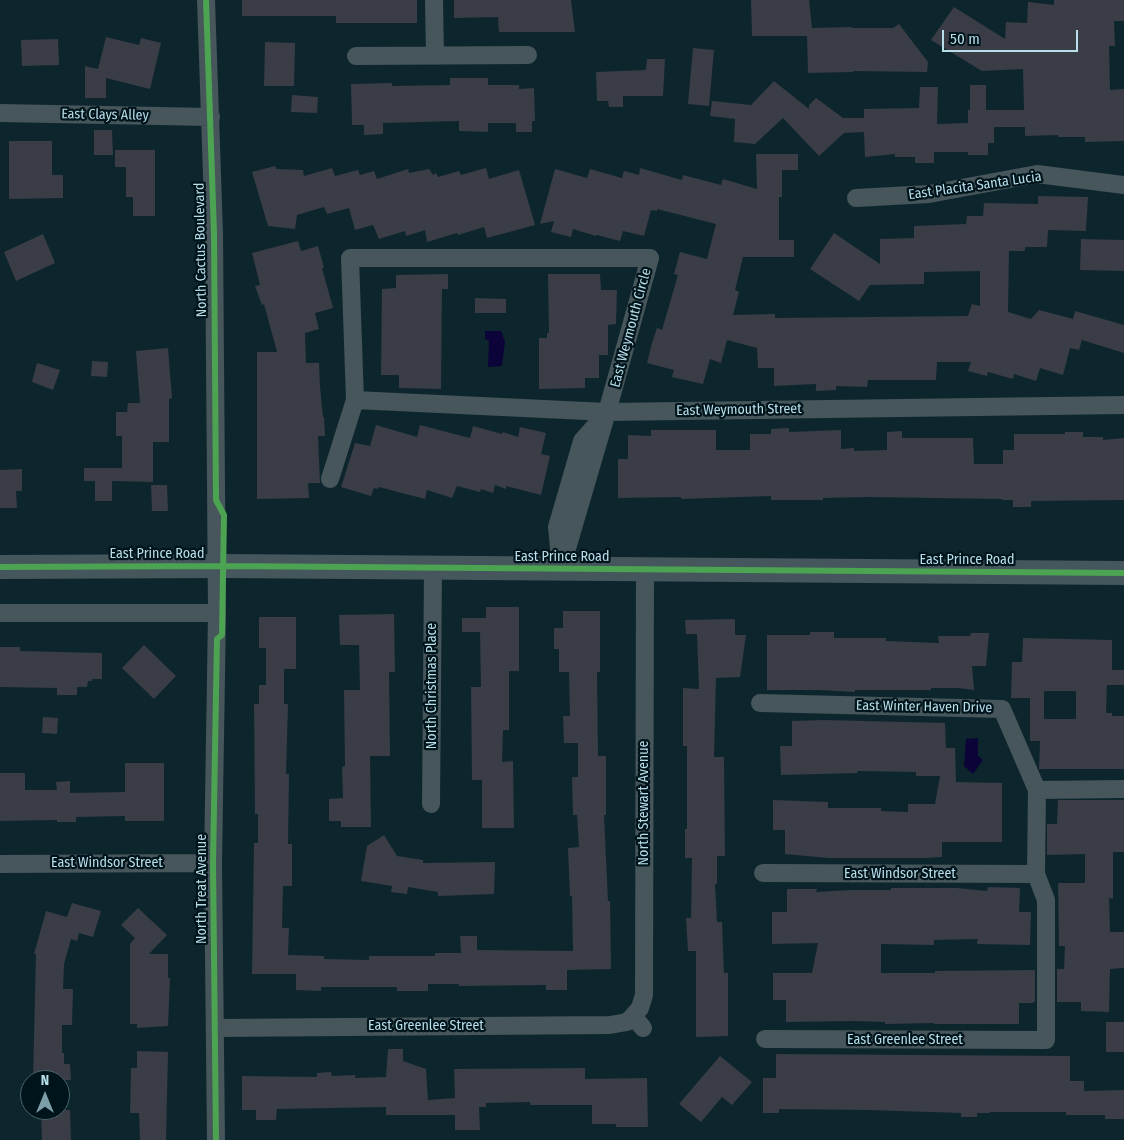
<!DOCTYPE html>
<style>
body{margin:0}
#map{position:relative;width:1124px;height:1140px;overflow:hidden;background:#0d262d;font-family:"Fira Sans Condensed",sans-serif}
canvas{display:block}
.north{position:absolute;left:20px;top:1070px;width:50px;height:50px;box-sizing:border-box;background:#00141b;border:1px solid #4a656e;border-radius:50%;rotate:0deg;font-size:14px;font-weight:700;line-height:20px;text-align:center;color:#b8deea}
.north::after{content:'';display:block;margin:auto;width:18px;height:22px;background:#7c9ea8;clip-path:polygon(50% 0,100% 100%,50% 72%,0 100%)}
.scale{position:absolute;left:942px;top:30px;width:136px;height:22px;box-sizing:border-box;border:2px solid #b8deea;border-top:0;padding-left:6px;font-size:15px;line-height:18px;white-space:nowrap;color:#b8deea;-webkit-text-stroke:4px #00141b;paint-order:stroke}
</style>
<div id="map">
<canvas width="1124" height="1140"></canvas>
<div class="north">N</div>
<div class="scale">50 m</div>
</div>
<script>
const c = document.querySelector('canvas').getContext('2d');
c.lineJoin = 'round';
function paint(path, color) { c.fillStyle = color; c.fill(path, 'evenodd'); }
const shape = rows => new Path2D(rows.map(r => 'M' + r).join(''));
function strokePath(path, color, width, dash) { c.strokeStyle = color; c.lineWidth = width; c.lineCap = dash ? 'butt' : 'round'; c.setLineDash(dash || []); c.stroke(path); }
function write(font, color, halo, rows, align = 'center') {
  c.font = font + ' "Fira Sans Condensed",sans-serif'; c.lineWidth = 4.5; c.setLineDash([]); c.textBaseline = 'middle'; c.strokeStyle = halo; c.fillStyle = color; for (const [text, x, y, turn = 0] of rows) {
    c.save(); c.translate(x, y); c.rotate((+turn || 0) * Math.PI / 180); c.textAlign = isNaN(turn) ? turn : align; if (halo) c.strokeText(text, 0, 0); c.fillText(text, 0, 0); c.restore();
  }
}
paint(shape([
 [485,331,501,331,505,342,502,366,488,367,489,341,485,339],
 [978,738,978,756,983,760,973,774,964,766,966,739]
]), '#0c0339');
paint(shape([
 [242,0,417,0,417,23,336,23,336,16,242,16],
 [454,0,571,0,575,32,499,32,498,17,454,18],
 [751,0,809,0,812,28,852,27,852,28,893,28,899,24,928,62,927,72,853,71,853,72,808,73,807,36,752,36],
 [1054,0,1124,0,1124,21,1114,21,1115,46,1109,46,1110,90,1124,89,1124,141,1085,142,1085,137,1058,137,1058,135,1025,136,1025,127,994,127,994,143,988,143,988,155,968,155,968,152,934,152,934,163,915,163,915,157,895,157,895,154,865,157,864,132,844,133,819,156,783,118,755,144,734,142,735,119,710,116,712,101,751,105,774,81,809,109,809,105,816,98,843,118,864,118,864,109,919,108,920,87,938,87,937,124,968,123,968,110,970,110,970,85,986,85,986,110,1024,110,1023,69,982,71,931,40,954,7,1005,39,1006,22,1027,23,1028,2,1054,5],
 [106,37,139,45,141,38,161,43,150,89,106,78,106,98,85,98,85,66,98,69],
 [58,39,59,65,22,66,21,40],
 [265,42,295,43,294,86,264,86],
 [693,48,714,50,709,106,688,104],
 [647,59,665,59,663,96,623,96,623,107,609,107,608,101,597,101,596,72,646,70],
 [450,78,488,78,488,85,519,85,519,89,534,88,535,121,532,121,532,132,516,132,516,123,488,123,488,132,459,131,459,121,383,123,383,134,364,135,364,125,352,125,351,84,392,83,392,86,450,85],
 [292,95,318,97,317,113,291,112],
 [94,130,112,130,113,155,94,155],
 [9,141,52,141,52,175,63,175,63,198,9,199],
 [115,150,155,150,155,216,133,216,133,197,126,197,126,167,115,167],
 [756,154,798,154,798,170,782,170,782,197,779,197,779,240,794,240,794,257,743,257,735,290,739,292,733,315,775,314,775,318,968,316,972,304,980,306,980,271,924,272,924,284,870,285,859,301,810,269,834,233,880,264,880,239,914,238,914,226,966,224,967,216,983,216,984,203,1038,204,1038,196,1088,197,1086,231,1048,230,1047,247,1025,247,1025,251,1009,251,1008,312,1031,319,1039,310,1073,319,1075,311,1124,325,1124,353,1082,340,1079,350,1070,348,1063,375,1040,368,1036,381,1014,374,1013,379,988,372,987,376,968,371,971,362,937,362,936,380,868,380,867,387,836,386,836,390,816,391,816,384,774,386,774,368,758,368,757,348,727,340,721,363,710,359,703,384,672,377,674,370,647,363,652,343,657,328,662,330,678,275,674,274,680,252,707,259,716,224,657,209,657,211,651,210,644,236,623,231,620,241,597,235,596,236,573,229,571,237,551,232,554,221,540,224,555,169,587,178,590,169,622,178,624,171,639,175,640,168,682,180,683,175,721,185,723,179,757,189],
 [275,166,276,169,303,170,304,176,332,168,335,176,358,170,360,175,374,171,377,179,408,169,409,173,429,169,433,175,436,173,438,177,459,171,461,175,486,168,489,179,519,170,535,225,487,238,484,227,458,235,457,233,427,242,425,230,406,236,405,231,379,239,373,225,355,230,349,208,327,214,324,207,297,215,295,229,268,226,252,172],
 [43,234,55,263,16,281,4,252],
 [1081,239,1124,240,1124,271,1080,270],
 [298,241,301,251,318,246,324,268,322,268,333,308,315,313,319,329,305,333,306,363,319,363,320,387,323,417,324,417,325,436,318,436,320,483,308,483,309,498,257,499,257,352,277,352,264,304,262,305,255,286,260,285,252,253],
 [448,274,448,289,442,289,441,389,399,388,399,375,381,375,382,289,396,288,396,275],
 [548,274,600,274,601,290,617,290,616,324,608,325,608,355,599,355,599,378,585,378,585,388,539,389,539,338,547,338,547,333,549,333],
 [475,298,506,299,506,313,475,313],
 [168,348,172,398,169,399,169,442,153,442,153,482,112,481,112,501,95,501,95,481,84,481,84,468,122,468,122,436,116,436,116,412,127,412,128,403,140,403,136,351],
 [92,361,108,362,107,377,91,376],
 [37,363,60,370,53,390,32,382],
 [376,425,417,437,420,425,470,438,473,426,502,434,503,432,518,437,520,427,546,433,541,454,550,456,541,495,506,486,506,489,495,485,493,493,481,489,480,492,457,486,452,498,427,490,425,499,379,487,377,489,374,488,371,496,341,487,355,443,370,446],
 [789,428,789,432,841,430,841,449,854,448,854,451,887,450,887,432,902,431,902,438,973,438,974,464,1003,464,1003,450,1014,450,1014,434,1065,434,1065,432,1083,432,1083,437,1103,437,1103,440,1124,438,1124,500,1031,501,1031,507,1013,507,1013,500,1002,500,1002,499,867,497,823,498,823,500,771,500,771,496,681,499,681,497,618,498,618,459,628,459,628,435,651,436,651,430,716,430,716,450,750,450,750,434,771,434,771,429],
 [22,469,22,491,16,491,17,508,0,508,0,470],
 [151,485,167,485,168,511,152,511],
 [486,607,519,607,519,671,509,671,509,730,503,730,502,762,513,761,514,828,482,828,482,780,472,780,471,687,481,687,480,632,462,632,462,618,486,618],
 [563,611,600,611,600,672,597,672,598,756,606,756,606,815,604,815,608,901,610,901,611,969,567,970,567,990,546,990,546,985,459,986,459,984,428,984,428,991,397,991,397,987,321,987,321,991,296,990,296,974,252,974,254,843,258,843,258,814,255,814,254,704,259,704,259,685,266,685,266,648,259,648,259,617,296,617,296,669,284,669,284,704,288,704,286,774,289,774,288,844,292,844,292,886,283,886,282,928,289,928,288,955,324,956,324,959,369,960,369,956,435,956,435,953,461,953,460,936,477,936,477,950,573,951,572,896,570,896,568,848,579,847,577,815,573,815,572,777,578,777,578,743,564,743,563,716,570,716,569,672,559,672,559,649,554,649,554,628,563,628],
 [394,614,395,672,389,672,390,756,370,756,371,827,341,827,341,821,329,821,329,799,343,798,342,767,345,766,344,690,360,690,359,645,340,645,339,615],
 [735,619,735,635,746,635,740,677,716,678,714,757,724,757,725,856,717,856,717,884,715,884,717,922,722,922,724,973,728,973,728,1036,696,1037,696,951,688,951,686,918,691,918,692,858,685,858,685,829,687,829,687,746,683,746,683,688,699,689,697,634,686,634,685,620],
 [810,632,834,632,834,638,886,638,886,641,939,643,938,636,970,636,971,633,989,633,986,666,972,666,974,690,958,688,931,688,931,690,855,690,855,692,820,690,767,690,767,635,810,635],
 [1023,638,1112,640,1112,670,1124,670,1124,685,1107,685,1106,713,1112,713,1112,716,1124,716,1124,769,1039,769,1040,741,1030,741,1030,698,1011,698,1012,662,1022,662],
 [1044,691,1076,691,1076,719,1044,719],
 [144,645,176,676,154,699,122,668],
 [0,647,20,647,20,651,102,653,102,679,92,679,92,681,88,681,87,687,77,687,77,695,57,695,57,688,0,687],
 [43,717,58,718,57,734,42,733],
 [823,720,945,723,946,748,955,748,956,782,1002,783,1002,842,942,842,942,857,924,858,829,858,785,854,785,830,773,830,773,800,828,802,828,808,881,808,881,811,908,812,908,804,935,804,940,776,916,776,916,772,857,771,858,773,781,775,780,746,792,746,792,721],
 [125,763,164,763,164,821,125,821,125,816,76,817,76,822,57,822,57,820,0,821,0,773,25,773,25,790,57,790,56,782,70,781,70,793,125,792],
 [1058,800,1124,800,1124,852,1113,852,1113,899,1109,898,1110,932,1124,932,1124,968,1110,969,1109,1012,1081,1011,1081,1002,1057,1002,1057,969,1064,969,1065,946,1059,946,1058,883,1085,883,1085,854,1047,855,1047,824,1057,824],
 [384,835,397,856,423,860,423,863,495,862,494,894,438,896,438,892,408,887,407,894,391,892,392,886,361,881,367,846],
 [988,887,1020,888,1019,912,1031,912,1030,945,977,944,978,939,934,940,934,945,881,944,881,973,935,973,935,971,1035,970,1035,1002,1033,1002,1033,1003,1019,1003,1019,1024,934,1024,934,1023,885,1024,885,1022,853,1021,786,1022,786,1000,773,1000,773,973,812,973,818,943,772,944,772,912,787,912,787,889,817,889,816,892,852,890,891,890,891,888,957,888,987,891],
 [72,903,101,911,93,937,79,933,77,941,71,939,64,964,63,989,73,989,72,1025,62,1025,62,1053,64,1053,64,1064,70,1064,71,1080,33,1080,36,954,34,954,46,911,67,917],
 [138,908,167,935,149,954,168,954,168,978,170,978,168,1026,137,1028,137,1024,130,1024,130,944,135,938,121,925],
 [1106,1022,1124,1022,1124,1052,1106,1052],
 [388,1049,403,1049,403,1061,426,1069,428,1100,455,1098,454,1069,585,1068,585,1079,647,1078,648,1127,616,1127,616,1124,592,1124,592,1105,530,1105,530,1102,486,1103,486,1107,479,1107,480,1130,455,1130,455,1115,386,1115,386,1107,277,1109,276,1120,256,1120,256,1110,242,1110,242,1076,317,1077,317,1073,331,1072,332,1076,355,1075,355,1078,386,1077],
 [137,1051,168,1052,166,1140,140,1140,139,1113,130,1113,131,1068,137,1068],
 [776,1054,1070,1056,1070,1081,1084,1081,1084,1091,1124,1090,1124,1119,1105,1119,1105,1115,1066,1115,1066,1112,990,1112,990,1113,977,1113,977,1117,961,1117,961,1113,868,1110,779,1109,779,1113,763,1113,763,1078,776,1078],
 [720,1056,752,1082,732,1105,722,1097,701,1122,679,1104],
 [41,1110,70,1110,71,1140,42,1140]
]), '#3a3c46');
strokePath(shape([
 [206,0,214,233,217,613,213,863,216,1140],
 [434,0,435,56],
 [356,56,528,55],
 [0,113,211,117],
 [856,198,929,194,1037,174,1124,185],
 [330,479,355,400],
 [560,558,557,527,582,441,604,416],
 [561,569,607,412,650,258,350,258,355,400,607,412,1124,405],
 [0,613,217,613],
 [760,703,1002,709,1037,790,1124,789],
 [431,804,433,569],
 [0,864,213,863],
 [763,873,1036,874],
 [216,1028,610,1025,627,1022,633,1016],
 [643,1028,633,1016,640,1008,644,995,645,570],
 [765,1039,1046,1040,1046,900,1036,874,1037,790]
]), '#46565b', 18);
strokePath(shape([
 [0,567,223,566,1124,573]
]), '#45575d', 24);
strokePath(shape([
 [206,0,214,233,216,500,224,515,222,635,217,639,213,863,216,1140],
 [0,567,223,566,1124,573]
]), '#4ca352', 6);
write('14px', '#b8deea', '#00141b', [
 ["East Clays Alley",105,115,1],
 ["East Placita Santa Lucia",975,186,-8],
 ["North Cactus Boulevard",201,250,-91],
 ["East Weymouth Circle",631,328,-75],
 ["East Weymouth Street",739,410,-1],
 ["East Prince Road",157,554],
 ["East Prince Road",562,557],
 ["East Prince Road",967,560],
 ["North Christmas Place",432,686,-90],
 ["East Winter Haven Drive",924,707,1],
 ["North Stewart Avenue",644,803,-90],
 ["East Windsor Street",107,863],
 ["East Windsor Street",900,874],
 ["North Treat Avenue",202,889,-90],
 ["East Greenlee Street",426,1026],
 ["East Greenlee Street",905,1040]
]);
</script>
